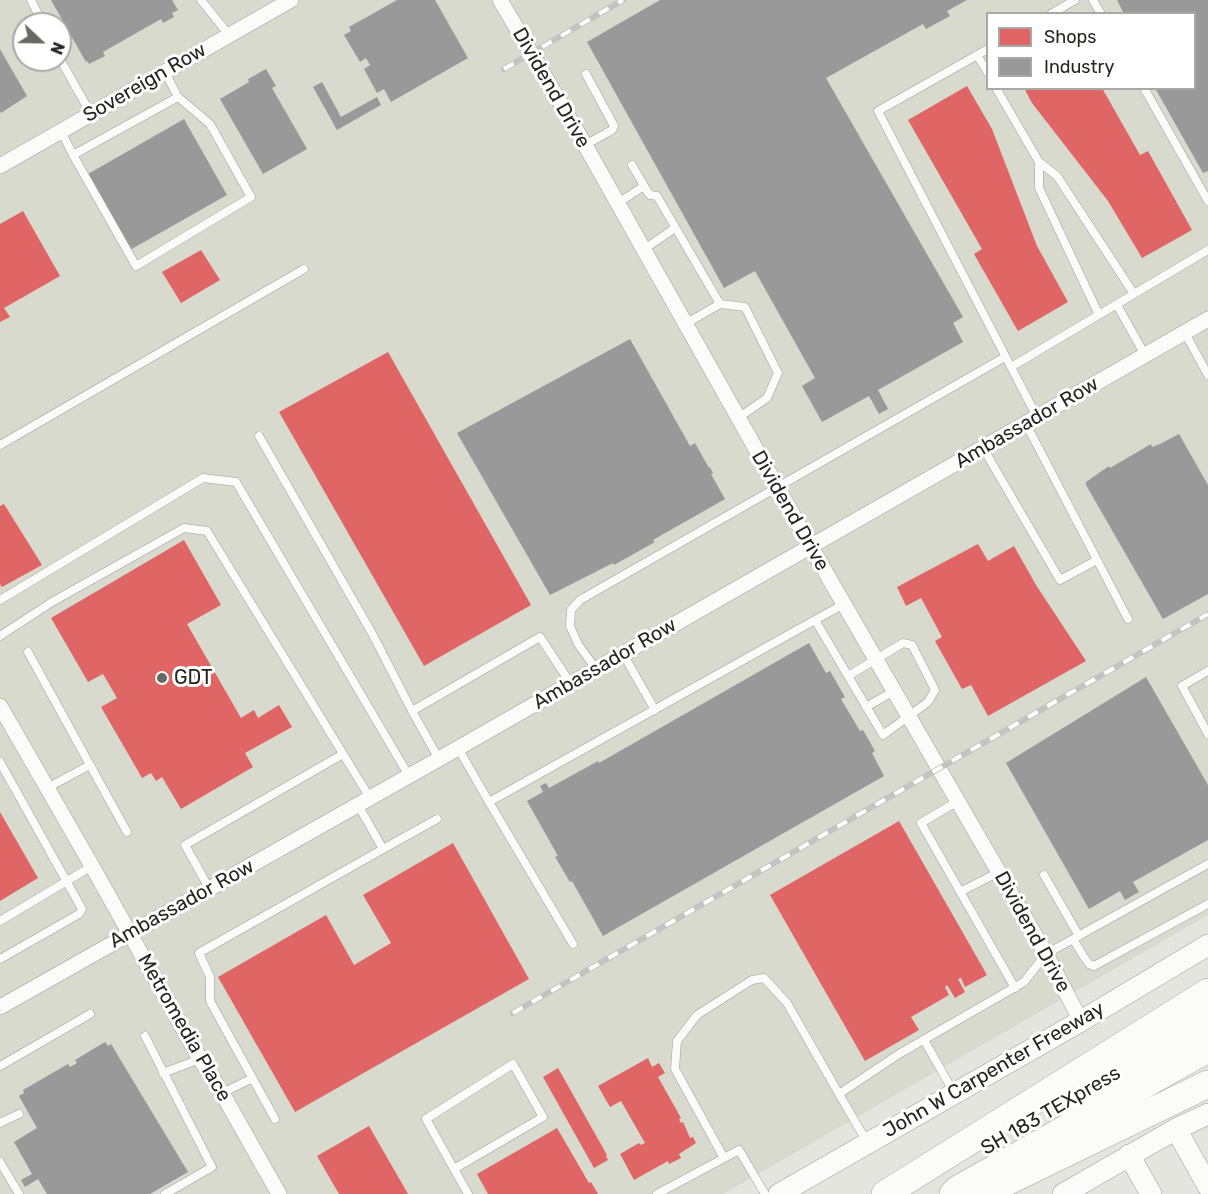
<!DOCTYPE html>
<style>
body{margin:0}
#map{position:relative;width:1208px;height:1194px;overflow:hidden;background:#e4e5de;font-family:Rubik,sans-serif}
canvas{display:block}
.legend{position:absolute;left:986px;top:12px;width:210px;height:78px;box-sizing:border-box;background:#fff;border:2px solid #a8a8a6;margin:0;padding:8px 10px;list-style:none;font-size:18px;color:#252621}
.legend li{display:flex;align-items:center;gap:12px;height:30px}
.legend b{width:30px;border:2px solid #a8a8a6}
.north{position:absolute;left:12px;top:12px;width:60px;height:60px;box-sizing:border-box;background:#fff;border:2px solid #a8a8a6;border-radius:50%;rotate:112deg;font-size:16px;font-weight:700;line-height:24px;text-align:center;color:#252621}
.north::after{content:'';display:block;margin:auto;width:21px;height:27px;background:#686963;clip-path:polygon(50% 0,100% 100%,50% 72%,0 100%)}
</style>
<div id="map">
<canvas width="1208" height="1194"></canvas>
<ul class="legend">
<li><b style="height:16px;background:#e06666"></b>Shops</li>
<li><b style="height:16px;background:#999"></b>Industry</li>
</ul>
<div class="north">N</div>
</div>
<script>
const c = document.querySelector('canvas').getContext('2d');
c.lineJoin = 'round';
function paint(path, color) { c.fillStyle = color; c.fill(path, 'evenodd'); }
const shape = rows => new Path2D(rows.map(r => 'M' + r).join(''));
function strokePath(path, color, width, dash) { c.strokeStyle = color; c.lineWidth = width; c.lineCap = dash ? 'butt' : 'round'; c.setLineDash(dash || []); c.stroke(path); }
function write(font, color, halo, rows, align = 'center') {
  c.font = font + ' Rubik,sans-serif'; c.lineWidth = 6; c.setLineDash([]); c.textBaseline = 'middle'; c.strokeStyle = halo; c.fillStyle = color; for (const [text, x, y, turn = 0] of rows) {
    c.save(); c.translate(x, y); c.rotate((+turn || 0) * Math.PI / 180); c.textAlign = isNaN(turn) ? turn : align; if (halo) c.strokeText(text, 0, 0); c.fillText(text, 0, 0); c.restore();
  }
}
paint(shape([
 [0,0,1208,0,1208,915,723,1194,0,1194],
 [988,14,1194,14,1194,88,988,88],
 [24,24,60,24,60,60,24,60]
]), '#d7dacd');
paint(shape([
 [967,86,992,129,1037,246,1068,302,1018,331,974,254,982,249,908,120],
 [1024,88,1102,88,1140,155,1148,151,1192,230,1142,258,1108,201,1032,103],
 [23,211,60,276,4,308,10,317,0,322,0,224],
 [201,250,220,280,181,303,162,272],
 [388,352,531,605,424,666,279,412],
 [4,504,42,565,2,587,0,584,0,506],
 [184,540,221,605,187,624,241,718,254,710,258,718,279,705,292,727,245,753,253,767,181,809,162,777,156,781,151,773,142,778,101,707,117,698,103,674,88,682,51,618],
 [978,544,988,561,1014,546,1036,585,1086,661,988,716,971,685,962,689,935,641,942,637,921,598,906,606,897,587],
 [0,812,38,878,0,901],
 [899,821,987,975,965,987,961,978,958,979,965,992,955,998,947,985,945,987,949,995,911,1017,919,1030,865,1061,770,895],
 [453,843,529,979,295,1112,218,977,326,915,354,965,391,943,363,895],
 [648,1058,652,1067,659,1063,665,1073,658,1077,681,1118,679,1119,681,1123,683,1122,690,1138,693,1137,696,1143,679,1154,681,1158,669,1164,668,1161,634,1180,620,1154,639,1143,641,1145,645,1143,621,1101,610,1107,598,1086],
 [558,1068,607,1155,606,1156,608,1160,594,1168,543,1077],
 [369,1126,408,1194,339,1194,317,1156],
 [557,1128,589,1183,591,1182,598,1194,488,1194,477,1174]
]), '#e06666');
paint(shape([
 [51,0,172,0,178,10,172,13,174,17,163,23,161,19,103,52,105,56,89,64,87,61,86,62],
 [397,0,435,0,468,58,391,102,384,89,377,93,364,69,370,65,366,58,360,62,344,35,351,31,349,27],
 [660,0,967,0,947,11,950,16,926,29,923,24,826,78,963,317,953,323,963,342,878,390,888,409,879,414,869,396,822,422,802,386,815,378,755,271,724,288,587,42],
 [1117,0,1208,0,1208,171,1203,173,1155,88,1194,88,1194,14,1124,14],
 [0,49,27,96,1,113,0,111],
 [266,69,276,86,272,88,307,149,263,174,220,99,249,82,248,79],
 [322,82,341,117,377,97,381,105,337,130,313,87],
 [184,119,227,195,130,250,88,174],
 [630,339,690,446,695,443,709,468,710,467,713,473,711,474,725,499,653,540,655,542,614,565,613,563,550,595,457,433],
 [1179,434,1208,485,1208,594,1163,619,1086,485,1086,482,1109,466,1110,468,1151,444,1152,447,1160,444],
 [809,643,826,673,830,671,845,697,841,699,860,731,863,730,875,751,872,753,884,776,603,936,572,881,570,882,555,857,558,856,527,801,543,792,540,786,546,783,549,788,598,761,599,763],
 [1146,677,1208,785,1208,840,1133,882,1139,892,1125,900,1120,891,1089,909,1006,763],
 [105,1042,108,1046,111,1044,188,1172,150,1194,47,1194,38,1179,25,1187,21,1180,32,1174,14,1142,37,1128,19,1096,24,1093,23,1090,68,1064,70,1067,77,1063,75,1060]
]), '#999');
const lane = shape([
 [31,0,43,24],
 [201,0,229,35],
 [1093,0,1101,14],
 [1051,14,1075,0],
 [988,49,878,111,1037,417],
 [977,55,988,73],
 [60,59,91,114],
 [996,88,1039,162],
 [1144,88,1208,201],
 [61,131,73,155,178,97,165,72],
 [585,145,612,130,614,126,586,74],
 [73,155,136,266,251,197,210,124,178,97],
 [632,165,647,191,650,195,657,196,720,304,745,307,778,373,767,398,738,418],
 [618,203,644,186],
 [643,250,675,228],
 [1117,305,1145,355],
 [1099,315,1039,188,1039,162,1057,176,1134,294],
 [685,324,720,304],
 [1185,333,1208,375],
 [1011,367,1208,250],
 [1026,424,1128,619],
 [259,436,373,635,412,711,540,637,571,684],
 [0,445,304,269],
 [983,448,1060,580,1097,560],
 [0,600,203,478,236,482,409,776],
 [815,620,844,604],
 [0,636,52,602,184,528,207,531,370,798],
 [28,652,90,765],
 [623,654,655,710],
 [596,669,578,644,570,626,571,610,580,600,1005,357],
 [1208,671,1182,686,1208,734],
 [866,707,894,691],
 [412,711,439,759],
 [458,748,489,802,815,620,883,735,928,702,935,690,912,645,903,643,848,676],
 [0,762,82,909,79,914,0,959],
 [47,788,90,765,127,832],
 [958,801,921,823,1015,988],
 [489,802,573,944],
 [358,805,383,849,437,819],
 [1044,875,1079,936],
 [209,888,185,845,343,754],
 [960,892,999,872],
 [0,921,92,866],
 [1073,939,1084,957,1089,964,1094,966,1208,904],
 [145,1036,212,1167,165,1194],
 [924,1040,953,1091],
 [0,1066,90,1014],
 [163,1073,200,1059],
 [222,1093,251,1079],
 [275,1119,210,1001,210,977,199,953,383,849],
 [0,1123,19,1114],
 [867,1142,839,1094,899,1054,1024,982,1046,954,1208,864],
 [724,1158,675,1069,677,1041,697,1015,752,980,764,978,787,1003,839,1094],
 [0,1162,19,1194],
 [454,1169,543,1117,513,1064,426,1119,468,1194],
 [657,1194,739,1150,765,1194]
]);
const street = shape([
 [500,0,585,145,811,547,1046,954,1081,1021],
 [0,166,291,0],
 [0,706,92,866,200,1059,222,1093,279,1194],
 [0,1007,439,759,1208,319]
]);
const secondary = shape([
 [1176,1129,1208,1186],
 [1129,1155,1151,1194],
 [779,1194,1081,1021,1208,945],
 [1063,1194,1176,1129,1208,1114]
]);
const highway = shape([
 [1066,1103,1208,1021],
 [984,1193,1208,1084],
 [885,1194,1208,992],
 [953,1194,958,1189,1208,1049]
]);
strokePath(lane, '#9e9f9a', 9);
strokePath(street, '#9e9f9a', 16);
strokePath(secondary, '#9e9f9a', 22);
strokePath(highway, '#9e9f9a', 28);
strokePath(lane, '#fbfbfa', 8);
strokePath(street, '#fbfbfa', 15);
strokePath(secondary, '#fbfbfa', 21);
strokePath(highway, '#fbfbfa', 27);
const rail = shape([
 [504,69,623,0],
 [513,1013,1208,614]
]);
strokePath(rail, '#c3c3c1', 6);
strokePath(rail, '#fff', 4, [11]);
for (const [x, y, r, color] of [
 [162,678,6,"#686963"]
]) { const dot = new Path2D(); dot.arc(x, y, r, 0, 2 * Math.PI); c.fillStyle = color; c.fill(dot); strokePath(dot, '#fff', 2); }
write('20px', '#252621', '#fff', [
 ["Sovereign Row",145,83,-30],
 ["Dividend Drive",551,88,60],
 ["Ambassador Row",1027,423,-30],
 ["Dividend Drive",790,511,60],
 ["Ambassador Row",605,664,-30],
 ["Ambassador Row",182,904,-29],
 ["Dividend Drive",1032,932,61],
 ["Metromedia Place",184,1028,60],
 ["John W Carpenter Freeway",994,1070,-30],
 ["SH 183 TEXpress",1051,1111,-30]
]);
write('20px', '#252621', '#fff', [
 ["GDT",174,678]
], 'left');
</script>
